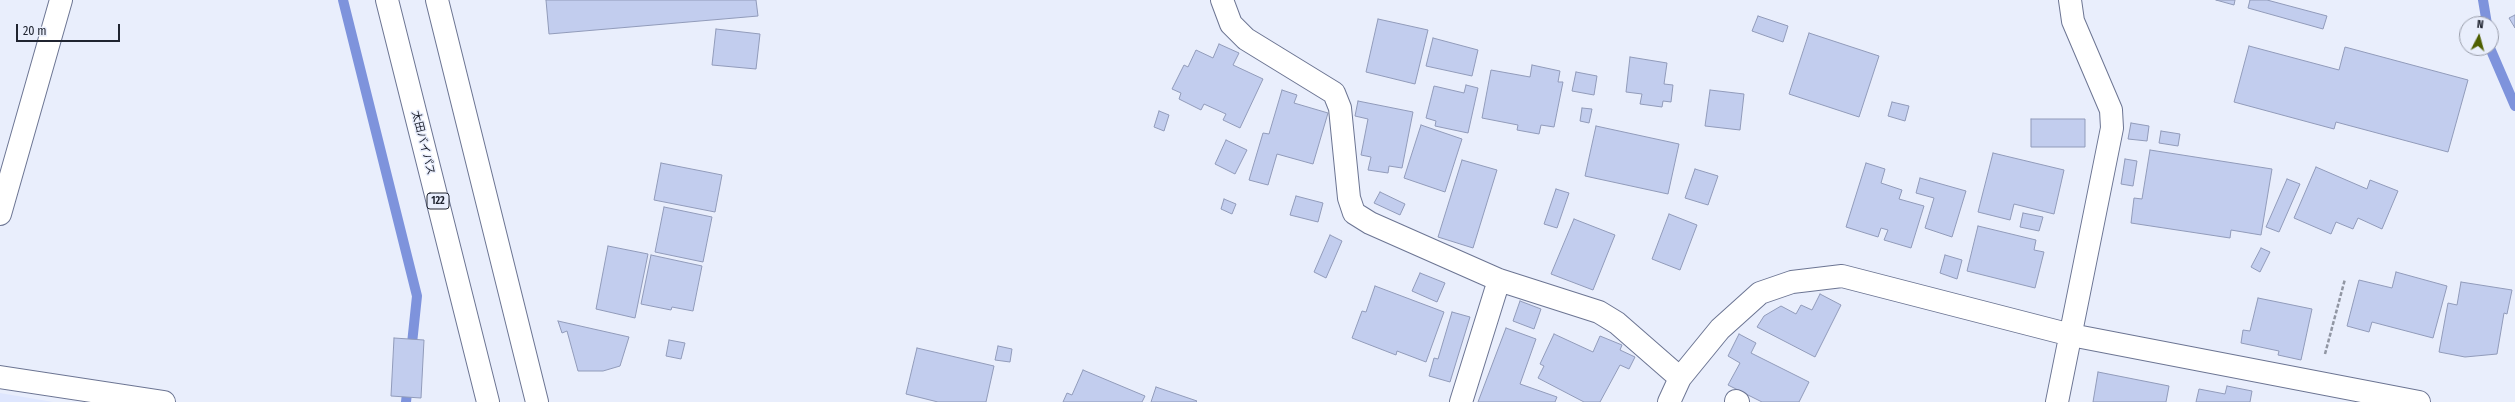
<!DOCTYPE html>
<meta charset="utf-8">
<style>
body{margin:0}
#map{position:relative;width:2515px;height:402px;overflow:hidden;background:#e9eefc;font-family:"Fira Sans Condensed",sans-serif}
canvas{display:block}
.north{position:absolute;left:2459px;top:16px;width:40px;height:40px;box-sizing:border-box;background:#e9eefc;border:1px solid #999daa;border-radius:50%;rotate:6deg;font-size:11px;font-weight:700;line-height:16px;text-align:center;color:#202430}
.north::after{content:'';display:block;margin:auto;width:14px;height:18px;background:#4e5f01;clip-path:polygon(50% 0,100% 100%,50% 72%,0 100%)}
.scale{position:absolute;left:16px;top:24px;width:104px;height:18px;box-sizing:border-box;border:2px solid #202430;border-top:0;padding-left:5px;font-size:12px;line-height:14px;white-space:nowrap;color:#202430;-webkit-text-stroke:3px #e9eefc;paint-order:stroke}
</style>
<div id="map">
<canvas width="2515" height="402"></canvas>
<div class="north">N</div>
<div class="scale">20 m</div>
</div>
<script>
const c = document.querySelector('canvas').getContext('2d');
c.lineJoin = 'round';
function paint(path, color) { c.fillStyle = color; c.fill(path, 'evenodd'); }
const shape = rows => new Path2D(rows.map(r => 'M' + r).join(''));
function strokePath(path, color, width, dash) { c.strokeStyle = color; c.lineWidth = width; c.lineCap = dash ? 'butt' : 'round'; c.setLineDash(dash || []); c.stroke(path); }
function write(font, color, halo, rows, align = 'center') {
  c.font = font + ' "Fira Sans Condensed","Noto Sans JP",sans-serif'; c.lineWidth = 3; c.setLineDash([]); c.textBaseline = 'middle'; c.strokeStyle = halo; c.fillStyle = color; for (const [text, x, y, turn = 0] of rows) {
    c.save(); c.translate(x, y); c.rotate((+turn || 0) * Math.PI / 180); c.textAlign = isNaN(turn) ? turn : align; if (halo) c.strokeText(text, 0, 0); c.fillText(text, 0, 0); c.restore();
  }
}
paint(shape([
 [0,393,53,402,0,402]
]), '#dee6fe');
strokePath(shape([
 [343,0,417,296,411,353],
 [2483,0,2487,24],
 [2490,48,2515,106],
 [406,402,408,384]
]), '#7e93dc', 10);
const building = shape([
 [546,0,756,0,758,16,549,34,546,0],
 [2216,0,2235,0,2234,5,2216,0],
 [2250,0,2267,0,2327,16,2323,29,2248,8,2250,0],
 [2515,15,2515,28,2509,18,2515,15],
 [1758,16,1788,26,1783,42,1752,31,1758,16],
 [1378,19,1428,30,1415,84,1366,72,1378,19],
 [716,29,760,34,756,69,712,65,716,29],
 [1809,33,1879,56,1859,117,1789,94,1809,33],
 [1433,38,1478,50,1472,76,1426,66,1433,38],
 [1219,44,1239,53,1233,65,1263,79,1240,128,1223,120,1226,114,1204,104,1201,110,1179,99,1181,93,1172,89,1184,65,1188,67,1196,50,1213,58,1219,44],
 [2249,46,2339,70,2345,47,2468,80,2448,152,2336,122,2334,129,2234,102,2249,46],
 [1630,57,1667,63,1664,84,1673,85,1671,102,1663,101,1662,107,1640,104,1642,94,1626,92,1630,57],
 [1532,65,1560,71,1558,82,1563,82,1554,127,1541,125,1539,134,1517,130,1518,125,1482,118,1491,70,1530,77,1532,65],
 [1576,72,1597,76,1594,95,1572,91,1576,72],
 [1466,85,1478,88,1468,133,1435,126,1436,121,1426,118,1434,86,1464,93,1466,85],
 [1282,90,1297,95,1294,103,1328,113,1313,164,1277,154,1268,185,1249,180,1263,133,1269,134,1282,90],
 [1710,90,1744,94,1740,130,1705,126,1710,90],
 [1358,101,1413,112,1402,168,1389,166,1388,173,1368,170,1371,157,1361,155,1368,119,1355,116,1358,101],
 [1892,102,1909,106,1905,121,1888,116,1892,102],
 [1582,108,1592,109,1589,123,1580,121,1582,108],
 [1159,111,1169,115,1164,131,1154,127,1159,111],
 [2031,119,2085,119,2085,147,2031,147,2031,119],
 [2131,123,2149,126,2147,141,2128,139,2131,123],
 [1421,125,1462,139,1445,192,1404,178,1421,125],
 [1596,126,1679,144,1668,194,1585,176,1596,126],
 [2161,131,2180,134,2178,146,2159,143,2161,131],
 [1226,140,1247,150,1235,174,1215,164,1226,140],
 [2150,150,2272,169,2261,235,2231,230,2230,238,2131,223,2134,198,2142,199,2150,150],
 [1993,153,2064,170,2054,214,2014,204,2010,220,1978,212,1993,153],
 [2125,159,2137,161,2133,186,2121,184,2125,159],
 [1462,160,1497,170,1473,248,1438,237,1462,160],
 [661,163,722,175,715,212,654,200,661,163],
 [1866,163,1885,169,1881,183,1902,190,1899,199,1924,206,1911,248,1884,240,1888,230,1881,228,1878,237,1846,227,1866,163],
 [2316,167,2367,189,2370,180,2398,191,2382,229,2358,218,2353,229,2336,222,2331,234,2294,218,2316,167],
 [1695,169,1718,176,1708,205,1685,198,1695,169],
 [1920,178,1966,191,1952,237,1925,228,1934,198,1916,193,1920,178],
 [2287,179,2300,184,2279,232,2266,227,2287,179],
 [1556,189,1569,193,1557,228,1544,224,1556,189],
 [1380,192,1405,204,1400,215,1374,203,1380,192],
 [1296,196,1323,203,1318,222,1290,215,1296,196],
 [1224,199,1236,204,1232,214,1221,209,1224,199],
 [664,207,712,217,703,262,655,252,664,207],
 [2023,213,2043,217,2039,231,2020,227,2023,213],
 [1669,214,1697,225,1680,270,1652,259,1669,214],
 [1574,219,1615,235,1593,290,1551,274,1574,219],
 [1978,226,2036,240,2034,250,2044,252,2035,288,1967,271,1978,226],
 [1330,235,1342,241,1326,278,1314,272,1330,235],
 [608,246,648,254,635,318,596,309,608,246],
 [2261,248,2270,252,2260,272,2251,267,2261,248],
 [651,255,702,266,693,311,672,307,671,310,641,304,651,255],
 [1945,255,1962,260,1957,279,1940,273,1945,255],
 [2396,272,2447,286,2433,338,2372,322,2369,332,2347,326,2359,280,2392,288,2396,272],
 [1420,273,1445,283,1437,302,1412,291,1420,273],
 [2461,282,2512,290,2507,314,2504,313,2497,354,2465,357,2439,352,2448,303,2457,305,2461,282],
 [1375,286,1444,312,1426,362,1397,351,1396,355,1352,338,1362,311,1366,312,1375,286],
 [1820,294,1841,305,1815,357,1757,327,1764,316,1781,306,1796,314,1801,305,1812,310,1820,294],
 [2258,298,2312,309,2301,360,2278,355,2279,351,2241,343,2243,330,2250,331,2258,298],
 [1520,301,1541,309,1534,329,1513,321,1520,301],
 [1452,312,1470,317,1450,382,1429,376,1434,358,1438,359,1452,312],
 [558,321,629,337,620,366,603,371,578,371,567,331,562,333,558,321],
 [1506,328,1536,339,1520,384,1557,397,1555,402,1478,402,1506,328],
 [1554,334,1593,352,1600,336,1622,345,1620,350,1635,357,1629,369,1620,365,1600,402,1584,402,1538,378,1544,366,1540,364,1554,334],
 [1739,334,1756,343,1751,353,1809,382,1799,402,1762,402,1728,385,1740,363,1728,356,1739,334],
 [394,338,424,340,421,398,391,396,394,338],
 [669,340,685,343,681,359,666,356,669,340],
 [998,346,1012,349,1010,362,995,360,998,346],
 [917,348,994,366,986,402,938,402,906,394,917,348],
 [1083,370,1145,396,1142,402,1063,402,1067,393,1072,395,1083,370],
 [2098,372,2169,386,2166,402,2093,402,2098,372],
 [2227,386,2252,391,2250,402,2196,402,2199,389,2225,394,2227,386],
 [1156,387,1197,401,1196,402,1151,402,1156,387]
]);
paint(building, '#c2cdee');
strokePath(building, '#919bba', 1);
const minor = shape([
 [1222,0,1231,24,1246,39,1334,93,1340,108,1349,198,1354,213,1370,223,1499,280,1599,312,1617,323,1680,378],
 [0,214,61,0],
 [0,377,164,402],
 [1736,401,1738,402],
 [1461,402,1499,280],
 [1669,402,1680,378,1720,329,1760,293,1792,282,1842,276,2071,335,2419,402],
 [2057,402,2112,128,2111,110,2073,21,2070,0]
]);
const trunk = shape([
 [387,0,488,402],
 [437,0,537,402]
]);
strokePath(minor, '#6c7593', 24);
strokePath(trunk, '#6c7593', 24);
strokePath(shape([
 [2325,354,2345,279]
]), '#9196a3', 2.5, [4, 2]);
strokePath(minor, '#fff', 22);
strokePath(trunk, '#fff', 22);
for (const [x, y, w] of [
 [438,201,22]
]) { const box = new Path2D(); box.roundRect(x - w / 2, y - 8, w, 16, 3); c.fillStyle = '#e9eefc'; c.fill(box); strokePath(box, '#202430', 1); }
write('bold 10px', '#202430', null, [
 ["122",438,201]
]);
write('11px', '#202430', '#e9eefc', [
 ["太田バイパス",423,143,76]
]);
</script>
